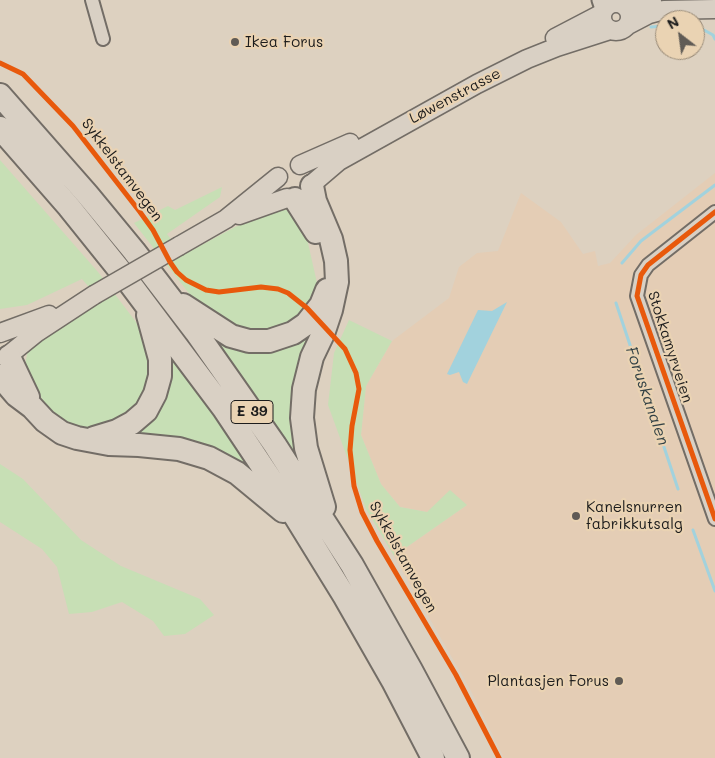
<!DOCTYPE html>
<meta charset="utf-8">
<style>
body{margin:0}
#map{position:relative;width:715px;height:758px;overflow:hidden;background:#ddd1c0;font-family:Mali,sans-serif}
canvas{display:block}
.north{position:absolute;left:655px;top:10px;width:50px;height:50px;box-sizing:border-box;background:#ead3b3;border:1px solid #988a77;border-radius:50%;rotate:330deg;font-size:14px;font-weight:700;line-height:20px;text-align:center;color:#1c1c1c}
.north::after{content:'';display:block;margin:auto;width:18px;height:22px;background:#605b55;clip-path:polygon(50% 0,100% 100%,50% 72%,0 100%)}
</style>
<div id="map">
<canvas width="715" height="758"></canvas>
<div class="north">N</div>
</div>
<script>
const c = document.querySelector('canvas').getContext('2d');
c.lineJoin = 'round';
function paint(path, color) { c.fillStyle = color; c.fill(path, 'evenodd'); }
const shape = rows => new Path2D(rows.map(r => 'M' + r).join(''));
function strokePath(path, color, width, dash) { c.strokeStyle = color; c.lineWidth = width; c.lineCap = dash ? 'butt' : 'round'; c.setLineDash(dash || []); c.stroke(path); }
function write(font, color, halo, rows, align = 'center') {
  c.font = font + ' Mali,sans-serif'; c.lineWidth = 4.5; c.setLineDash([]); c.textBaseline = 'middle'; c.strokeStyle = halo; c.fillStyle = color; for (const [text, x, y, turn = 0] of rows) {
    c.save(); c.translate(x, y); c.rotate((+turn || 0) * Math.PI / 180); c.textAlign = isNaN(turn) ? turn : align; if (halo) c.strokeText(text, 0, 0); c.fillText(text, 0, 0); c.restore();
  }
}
paint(shape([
 [715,173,715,758,504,758,470,689,394,556,467,505,427,512,400,507,381,484,361,435,366,386,392,341,449,298,459,267,477,253,498,251,521,193,561,222,583,254,595,251,598,266,610,263,636,235]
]), '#e4cdb5');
paint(shape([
 [0,160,98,272,136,322,149,352,150,376,147,394,128,417,81,431,54,421,33,382,25,364,28,350,101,301,82,279,27,305,0,309],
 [222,187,220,197,167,234,183,255,235,227,269,213,289,209,306,234,317,283,317,291,311,304,282,331,245,332,195,301,134,223,168,206,175,210],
 [349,320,392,341,366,386,361,435,381,484,400,507,427,512,450,490,467,505,394,556,366,509,328,405,334,353],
 [314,322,302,473,203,328,240,347],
 [168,350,255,472,122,440],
 [0,464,23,479,81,540,121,566,200,599,214,615,185,634,164,636,153,621,122,602,92,612,69,614,57,567,42,549,0,522]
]), '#c7dfb5');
paint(shape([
 [507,302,467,384,463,382,459,372,450,375,447,374,478,310,492,311]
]), '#a2d2dd');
strokePath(shape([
 [695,25,713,35,715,39],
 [651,27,665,26],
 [622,263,641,241,715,185],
 [616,303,678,489],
 [693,530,715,591]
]), '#a2d2dd', 3);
const minor = shape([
 [92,0,103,39],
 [715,212,648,265,641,275,637,296,715,519]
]);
const tertiary = shape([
 [600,0,603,9]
]);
const secondary = shape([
 '602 17a14 14 0 1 1 28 0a14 14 0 1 1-28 0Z',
 [624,5,636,1,652,0],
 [628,25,649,14,664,10,715,9],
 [555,38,601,14],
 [300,165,350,143],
 [312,184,339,161,477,84,527,59,557,47,610,30],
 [239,215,287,198],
 [179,246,226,219,278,177],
 [0,333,49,315],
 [10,354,36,333,94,295]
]);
const motorway = shape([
 [0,95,87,194,134,251,196,332,236,389,275,445,352,565,411,670,458,758],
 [0,128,69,207,122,273,224,409,292,511,345,597,393,681,433,758],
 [312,186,315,201,331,239,336,261,337,282,331,310,323,334,312,357,304,389,303,403,302,418,306,448,324,507],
 [295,199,316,232],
 [183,305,231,336,249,341,269,341,293,333,306,324,321,305,327,290],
 [9,357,28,397],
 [0,376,16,395,32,407,45,421,62,433,77,438,109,444,139,445,179,449,209,458,237,473,283,511],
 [94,438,117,431,132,423,146,411,155,394,160,376,160,359,148,315]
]);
strokePath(minor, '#736d66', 16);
strokePath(tertiary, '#736d66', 19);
strokePath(secondary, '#736d66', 21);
strokePath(motorway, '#736d66', 26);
strokePath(minor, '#d9d0c4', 12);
strokePath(tertiary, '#d9d0c4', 15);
strokePath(secondary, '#d9d0c4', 18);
strokePath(motorway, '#d9d0c4', 22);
const secondaryBridge = shape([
 [94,295,179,246]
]);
strokePath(secondaryBridge, '#736d66', 21, []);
strokePath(secondaryBridge, '#d9d0c4', 18);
strokePath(shape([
 [0,63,23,74,73,126,140,212,153,230,170,262,177,272,186,280,206,290,219,292,261,287,278,289,288,293,307,308,345,349,356,373,359,389,352,426,350,450,354,486,362,512,377,541,456,675,499,758],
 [715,212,648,265,641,275,637,296,715,519]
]), '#e8590c', 5);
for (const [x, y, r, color] of [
 [235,42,5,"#605b55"],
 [576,516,5,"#605b55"],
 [619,681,5,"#605b55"]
]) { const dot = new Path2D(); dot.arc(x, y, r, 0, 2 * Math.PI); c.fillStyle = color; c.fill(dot); strokePath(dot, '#ead3b3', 2); }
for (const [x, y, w] of [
 [252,412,42]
]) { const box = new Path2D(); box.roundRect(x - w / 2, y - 11.5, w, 23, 4); c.fillStyle = '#ead3b3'; c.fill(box); strokePath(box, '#1c1c1c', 1); }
write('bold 14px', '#1c1c1c', null, [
 ["E 39",252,412]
]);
write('15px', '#1c1c1c', '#ead3b3', [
 ["Ikea Forus",245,42],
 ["Kanelsnurren",586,507],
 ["fabrikkutsalg",586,524],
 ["Plantasjen Forus",609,681,"right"]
], 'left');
write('15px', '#1c1c1c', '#ead3b3', [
 ["Løwenstrasse",455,96,-28],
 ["Sykkelstamvegen",122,170,53],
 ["Stokkamyrveien",670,347,72],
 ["Sykkelstamvegen",403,557,61]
]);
write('italic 16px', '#324145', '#ead3b3', [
 ["Foruskanalen",647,396,71]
]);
</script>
